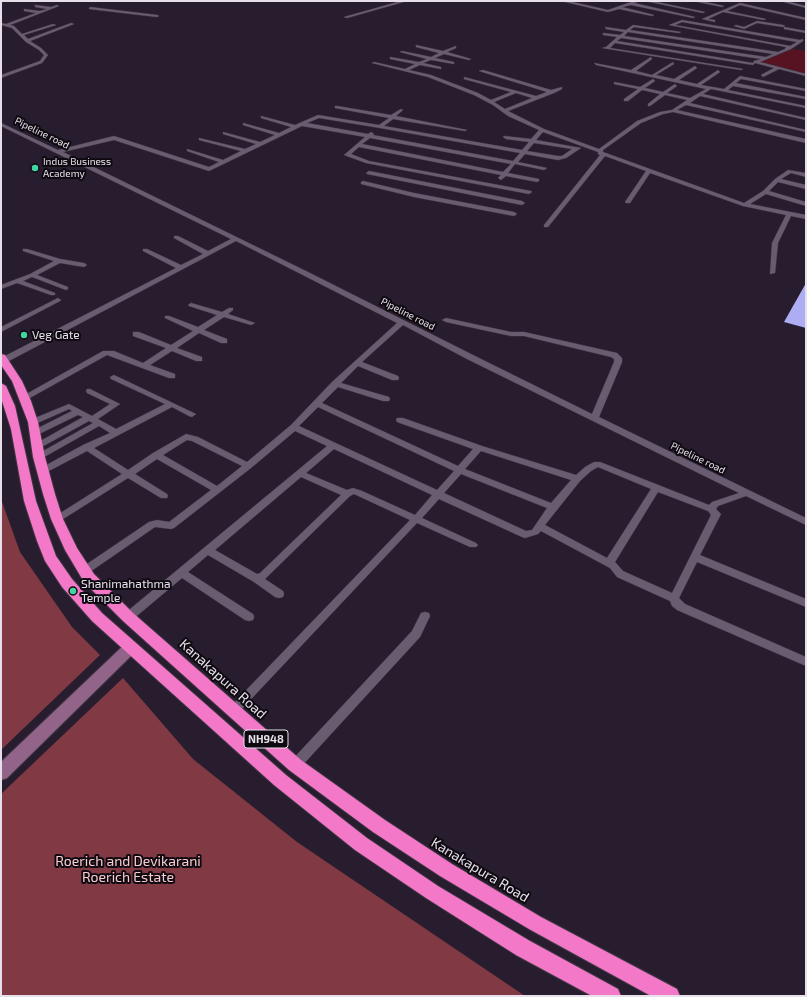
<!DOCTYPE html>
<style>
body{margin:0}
#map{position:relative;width:807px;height:997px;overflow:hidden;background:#281d2e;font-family:"Exo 2",sans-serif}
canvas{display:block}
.frame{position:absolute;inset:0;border:2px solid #e7e0eb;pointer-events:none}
</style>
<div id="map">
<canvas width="807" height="997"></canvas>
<div class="frame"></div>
</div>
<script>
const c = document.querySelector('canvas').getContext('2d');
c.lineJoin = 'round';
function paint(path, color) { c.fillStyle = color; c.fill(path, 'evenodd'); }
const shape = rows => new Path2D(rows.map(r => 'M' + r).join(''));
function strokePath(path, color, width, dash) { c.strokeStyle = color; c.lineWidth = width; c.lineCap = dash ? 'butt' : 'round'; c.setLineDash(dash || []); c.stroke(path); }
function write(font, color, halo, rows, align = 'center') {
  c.font = font + ' "Exo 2",sans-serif'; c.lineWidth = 4; c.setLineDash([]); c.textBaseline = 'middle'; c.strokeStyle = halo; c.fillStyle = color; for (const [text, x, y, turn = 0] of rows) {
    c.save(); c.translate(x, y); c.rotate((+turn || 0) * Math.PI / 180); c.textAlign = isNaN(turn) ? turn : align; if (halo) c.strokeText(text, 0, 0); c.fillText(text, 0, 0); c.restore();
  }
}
paint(shape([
 [793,49,806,51,806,74,761,62]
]), '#571322');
paint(shape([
 [1,499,20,552,72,627,100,655,1,750],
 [123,678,193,759,297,842,525,996,1,996,1,794]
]), '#813944');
paint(shape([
 [806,283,806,328,784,322]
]), '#adadf4');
const street = shape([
 [401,1,407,1,347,18,344,17,401,1],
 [561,1,568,1,608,10,634,1,640,1,634,3,695,17,693,18,631,5,622,7,654,15,652,16,619,9,608,12,561,1],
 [645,1,652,1,705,12,703,13,645,1],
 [693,1,701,1,724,6,722,7,693,1],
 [780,1,786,1,806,6,806,8,780,1],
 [740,3,806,18,806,20,740,5,727,11,766,19,764,20,723,12,708,19,715,20,715,22,702,19,740,3],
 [35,5,51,7,57,5,59,6,10,25,14,26,22,34,53,24,56,25,24,35,28,39,71,23,74,24,30,41,41,48,48,55,42,63,1,78,1,75,40,61,44,55,39,50,26,42,12,28,1,25,1,23,6,24,36,13,24,11,24,9,40,11,47,9,35,7,35,5],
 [90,7,157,15,159,16,157,17,89,9,90,7],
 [682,20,800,40,803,39,803,41,791,49,760,62,806,74,806,76,779,69,763,77,761,75,774,68,755,63,753,65,615,43,610,48,743,69,741,70,602,48,606,47,617,37,603,35,603,33,620,35,624,32,606,29,605,27,626,30,633,25,681,32,679,33,634,27,630,30,778,52,785,49,786,47,669,25,682,20],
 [682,22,797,42,790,46,675,25,682,22],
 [628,32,773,54,766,57,624,36,628,32],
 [621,38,761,59,754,61,753,63,617,41,621,38],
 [757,21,783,25,785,26,783,27,757,23,744,29,734,26,736,25,744,27,757,21],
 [784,27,806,31,806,33,784,29,784,27],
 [416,45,443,51,456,46,456,48,447,52,471,59,469,60,444,54,435,58,454,62,454,64,431,60,423,63,441,67,441,69,420,65,409,70,431,75,478,93,491,100,511,92,464,79,464,77,536,96,547,92,479,71,483,70,551,90,562,87,562,89,554,93,508,111,544,129,599,149,637,121,660,112,672,110,687,100,665,95,650,106,648,106,648,104,660,94,642,90,628,101,624,101,624,99,638,89,614,84,614,82,640,87,653,79,655,81,645,88,663,92,675,84,677,86,667,93,690,98,706,89,596,65,594,63,631,70,651,57,652,59,636,71,652,75,673,62,674,64,656,75,674,79,695,66,697,68,679,80,697,84,718,70,720,72,701,85,724,89,740,76,806,89,806,91,741,79,736,83,806,97,806,99,733,86,728,90,806,106,806,108,711,89,703,94,806,118,806,120,700,96,690,103,806,130,806,132,686,105,677,110,806,139,806,143,673,112,663,114,641,123,603,150,603,152,744,203,763,191,775,179,788,170,806,173,806,177,791,173,781,179,806,185,806,189,778,182,769,191,806,202,806,206,766,194,750,204,806,215,806,219,791,216,778,243,775,273,770,274,772,243,786,215,743,206,650,173,630,203,626,203,625,202,646,171,605,156,548,227,544,227,544,225,600,155,598,154,598,152,543,132,536,140,581,148,566,158,558,160,525,154,518,162,547,168,544,170,515,164,508,173,539,179,539,181,537,182,506,176,501,180,498,178,501,175,359,147,351,154,369,161,531,191,532,192,529,194,366,163,344,155,365,137,302,126,209,171,114,140,63,152,310,273,473,355,592,414,614,362,614,359,611,357,524,336,511,336,446,322,442,320,446,318,511,332,524,332,617,353,622,358,622,362,599,417,806,518,806,525,746,496,718,506,716,509,721,514,700,555,806,599,806,607,697,562,679,598,685,604,806,657,806,666,677,610,672,606,670,601,617,577,610,568,541,531,538,534,525,538,522,537,439,499,422,518,476,543,478,545,476,547,470,547,417,523,237,714,233,716,229,714,227,711,229,708,410,520,354,494,350,496,265,579,283,591,284,594,283,597,279,598,275,597,254,582,208,555,188,572,253,614,254,617,253,620,249,621,245,620,182,578,132,620,128,621,124,620,123,617,124,614,327,446,295,431,251,468,174,528,171,529,155,527,87,574,81,574,79,571,81,568,149,522,157,520,169,522,211,490,157,459,135,474,167,494,168,496,167,498,161,498,128,478,60,521,54,521,52,519,54,517,122,474,87,451,45,473,39,473,38,471,39,469,83,445,110,433,99,426,39,460,35,457,36,455,93,423,89,421,38,449,34,446,35,444,83,417,78,415,35,436,32,435,31,433,32,431,72,411,69,409,33,425,29,422,30,420,69,404,92,416,110,404,87,393,86,391,87,389,90,389,120,404,98,419,116,429,165,404,111,379,110,377,114,375,196,414,192,417,189,416,172,407,94,448,128,470,153,453,186,434,198,437,247,462,291,425,332,382,397,323,236,241,7,362,1,362,1,358,176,268,143,251,143,249,147,249,181,265,203,254,174,238,174,236,178,236,208,251,231,239,1,126,1,123,58,150,114,136,209,167,219,162,187,151,187,149,223,160,241,151,199,140,199,138,245,149,256,144,223,134,223,132,260,142,275,135,243,125,243,123,279,133,291,127,261,118,261,116,295,125,318,115,379,125,389,118,335,108,335,106,337,106,391,115,401,109,403,110,396,116,467,130,465,131,393,119,384,126,522,150,529,142,506,139,503,137,504,136,531,139,539,130,508,116,493,105,474,95,428,77,372,63,374,62,405,69,415,64,390,59,390,57,419,62,427,59,400,52,402,51,431,57,439,53,416,47,416,45],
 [516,93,532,98,505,109,494,102,516,93],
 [319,118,380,128,520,153,513,161,373,135,374,134,371,132,368,134,307,123,319,118],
 [370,138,511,164,503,172,362,144,370,138],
 [534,143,572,149,562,156,558,156,527,151,534,143],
 [403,325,467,359,739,493,712,502,709,505,600,462,594,462,585,467,576,475,482,446,403,418,397,418,396,420,397,422,473,449,458,466,322,403,338,387,383,401,389,401,390,399,389,397,341,383,358,366,392,380,398,380,399,378,398,376,362,362,403,325],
 [318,407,454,471,437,490,299,426,318,407],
 [187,440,192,441,242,466,217,486,163,455,187,440],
 [334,449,432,495,415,515,362,491,353,488,347,490,306,473,334,449],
 [481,451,571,480,551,503,465,469,481,451],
 [598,467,651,489,607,558,545,525,580,481,591,471,598,467],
 [461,474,547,508,532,530,526,531,444,493,461,474],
 [301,477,341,495,260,573,257,574,215,550,301,477],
 [658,492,708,511,711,515,672,593,623,571,615,562,658,492],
 [369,171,522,201,525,203,522,205,367,174,366,173,369,171],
 [363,181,414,193,514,212,517,214,514,216,414,197,361,184,361,182,363,181],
 [23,249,27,249,60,259,84,263,87,265,84,267,60,263,37,275,68,287,68,289,66,290,32,277,23,281,55,293,55,295,51,295,17,283,1,289,1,285,30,274,54,261,23,251,23,249],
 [58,298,61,300,60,301,1,332,1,327,58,298],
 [191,303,222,312,229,308,233,308,233,310,228,314,255,323,251,325,224,317,204,330,227,339,227,343,221,343,199,333,177,348,202,357,202,361,196,361,172,351,150,365,175,374,175,378,169,378,107,355,28,399,22,399,21,397,103,351,114,351,143,363,166,348,133,336,133,332,139,332,171,345,193,331,165,318,165,316,169,316,198,327,217,315,189,306,188,305,191,303],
 [425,612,429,613,430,616,420,637,299,769,295,770,291,769,289,765,291,761,412,631,421,613,425,612]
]);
const secondary = shape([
 [130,642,135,644,137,648,135,652,7,778,1,780,1,762,125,644,130,642]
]);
const highway = shape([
 [1,354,5,355,22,381,31,401,38,422,45,457,55,494,63,519,77,548,94,574,133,613,301,760,385,820,452,864,541,917,677,989,680,996,651,996,529,929,440,876,373,832,289,770,123,621,84,582,65,550,51,519,43,494,33,457,28,422,12,381,1,365,1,354],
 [1,383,6,386,15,406,36,501,56,556,72,579,102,613,286,775,367,838,438,886,530,941,618,989,621,996,592,996,516,955,426,898,355,850,274,785,92,621,62,587,45,561,37,541,24,501,11,429,1,398,1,383]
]);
strokePath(street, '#403745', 1);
strokePath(secondary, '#403745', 2);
strokePath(highway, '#403745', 2);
paint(street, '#695c70');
paint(secondary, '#93648a');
paint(highway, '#f478c8');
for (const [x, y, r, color] of [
 [35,168,4,"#43d4a0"],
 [24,335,4,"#43d4a0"],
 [73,591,4,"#43d4a0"]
]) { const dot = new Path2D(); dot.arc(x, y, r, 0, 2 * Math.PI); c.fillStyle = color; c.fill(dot); strokePath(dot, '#0f0a11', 1.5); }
write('10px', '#e7e0eb', '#0f0a11', [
 ["Pipeline road",42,133,26],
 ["Pipeline road",408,314,27],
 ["Pipeline road",698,458,26]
]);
write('10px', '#e7e0eb', '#0f0a11', [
 ["Indus Business",43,162],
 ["Academy",43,174]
], 'left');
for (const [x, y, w] of [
 [266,739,44]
]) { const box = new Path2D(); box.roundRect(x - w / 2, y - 9, w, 18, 3); c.fillStyle = '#0f0a11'; c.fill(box); strokePath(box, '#e7e0eb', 1); }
write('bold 11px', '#e7e0eb', null, [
 ["NH948",266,739]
]);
write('12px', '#e7e0eb', '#0f0a11', [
 ["Veg Gate",32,335],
 ["Shanimahathma",81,584],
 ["Temple",81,598]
], 'left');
write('14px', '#e7e0eb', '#0f0a11', [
 ["Kanakapura Road",223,679,42],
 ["Kanakapura Road",480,870,31]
]);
write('14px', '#f9cccf', '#0f0a11', [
 ["Roerich and Devikarani",128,861],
 ["Roerich Estate",128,877]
]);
</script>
